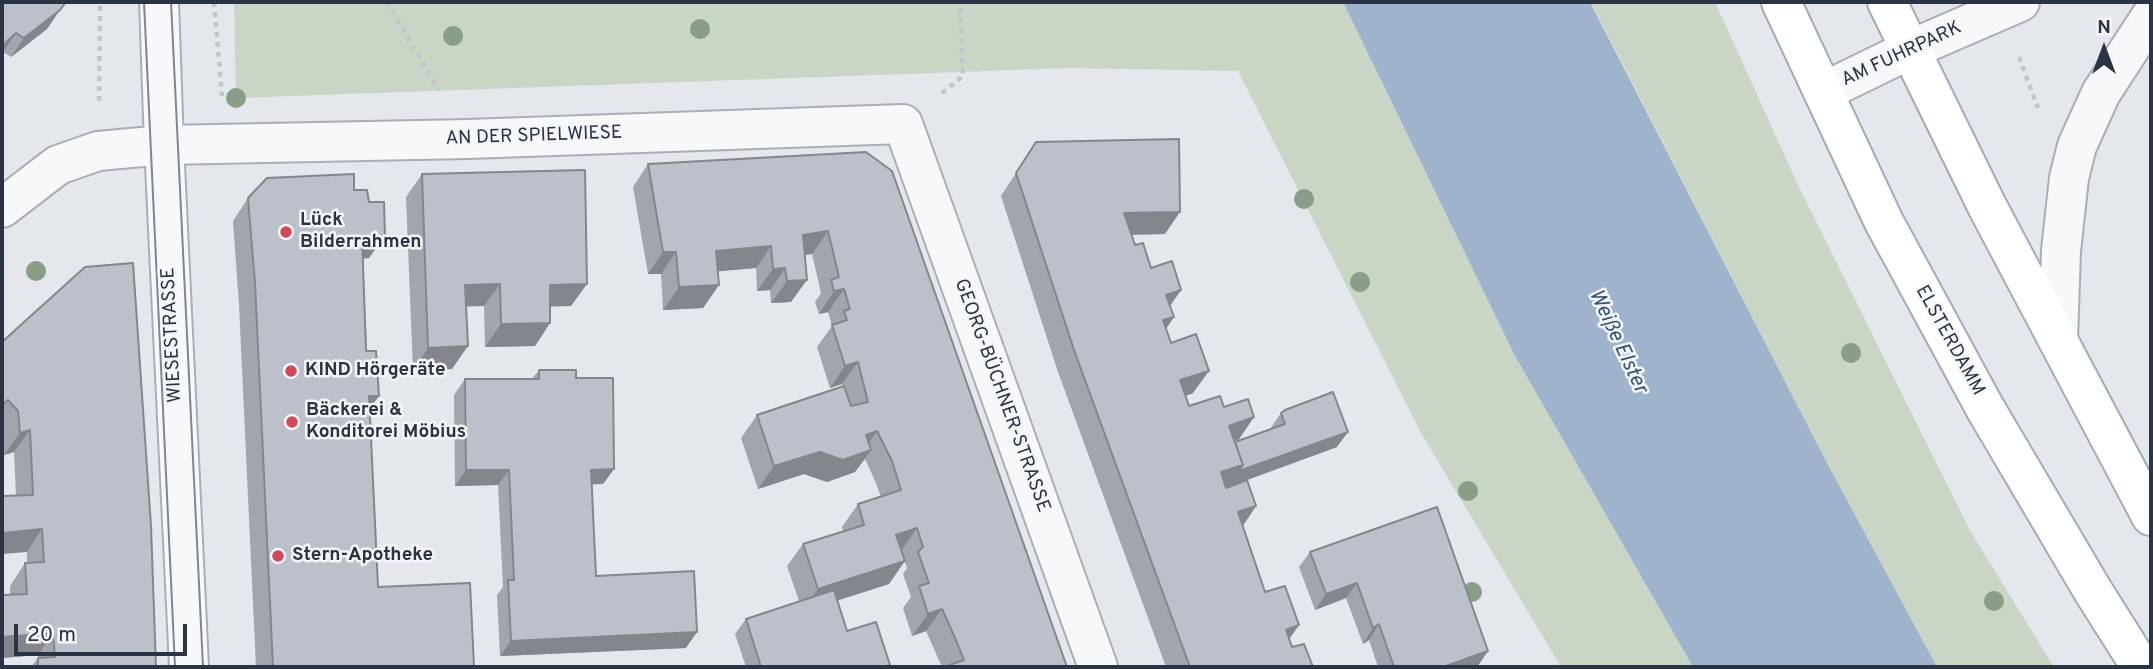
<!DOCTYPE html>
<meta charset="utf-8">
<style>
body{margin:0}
#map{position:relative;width:2153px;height:669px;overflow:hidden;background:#e4e7ec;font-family:Overpass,sans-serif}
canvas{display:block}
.frame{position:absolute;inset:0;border:4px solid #2b3445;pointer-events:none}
.north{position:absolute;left:2069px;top:14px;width:70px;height:70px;-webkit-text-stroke:5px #f4f6f9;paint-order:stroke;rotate:0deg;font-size:19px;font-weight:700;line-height:28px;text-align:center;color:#2b3445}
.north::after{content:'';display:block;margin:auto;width:24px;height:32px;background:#2b3445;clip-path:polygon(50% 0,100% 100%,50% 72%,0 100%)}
.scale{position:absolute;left:14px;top:624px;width:173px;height:32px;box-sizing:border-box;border:4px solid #2b3445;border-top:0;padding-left:9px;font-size:21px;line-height:24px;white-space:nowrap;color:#2b3445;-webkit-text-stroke:5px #f4f6f9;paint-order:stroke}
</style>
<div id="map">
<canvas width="2153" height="669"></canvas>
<div class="frame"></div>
<div class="north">N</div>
<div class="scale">20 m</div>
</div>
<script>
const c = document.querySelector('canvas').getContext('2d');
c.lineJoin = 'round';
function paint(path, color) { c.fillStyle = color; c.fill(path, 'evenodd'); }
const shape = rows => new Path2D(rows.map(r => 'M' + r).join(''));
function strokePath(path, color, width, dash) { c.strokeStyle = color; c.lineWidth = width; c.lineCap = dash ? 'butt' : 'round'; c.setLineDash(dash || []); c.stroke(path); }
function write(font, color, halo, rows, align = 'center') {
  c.font = font + ' Overpass,sans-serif'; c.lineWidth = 5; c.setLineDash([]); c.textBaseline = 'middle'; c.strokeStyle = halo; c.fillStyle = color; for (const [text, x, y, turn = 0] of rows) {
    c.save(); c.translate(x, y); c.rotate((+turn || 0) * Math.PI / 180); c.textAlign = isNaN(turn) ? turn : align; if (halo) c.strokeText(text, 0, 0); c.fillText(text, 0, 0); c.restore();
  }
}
paint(shape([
 [234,2,1343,2,1514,354,1693,667,1561,667,1421,433,1238,71,1072,68,236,98],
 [1591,2,1715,2,1798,185,1969,529,2054,667,1937,667,1826,461]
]), '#c9d6c5');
paint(shape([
 [1343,2,1590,2,1826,461,1937,667,1693,667,1514,354]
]), '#9fb4cc');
const minor = shape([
 [159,2,164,145,189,667],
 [1823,92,1909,50,2020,2],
 [2,208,58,165,98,151,164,145,468,139,903,124,1098,667],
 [2058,339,2061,251,2069,178,2077,146,2101,93,2151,16]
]);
const major = shape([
 [1781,2,1884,222,1985,408,2093,591,2141,667],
 [1887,2,1987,206,2151,516]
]);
strokePath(minor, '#a9aeb7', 42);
strokePath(major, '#a3abb8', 42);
strokePath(shape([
 [214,2,222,96],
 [387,2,439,90],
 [2019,57,2038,108],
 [942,93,963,76,960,2],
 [99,101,100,2]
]), '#c2c5cb', 4.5, [5, 5]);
strokePath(minor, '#f7f8fa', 38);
strokePath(major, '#fff', 38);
strokePath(shape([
 [144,2,175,667],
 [171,2,203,667]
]), '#7d8696', 2);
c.fillStyle = '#899d89';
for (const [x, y] of [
 [700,29],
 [453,36],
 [236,98],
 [1304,199],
 [36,271],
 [1360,282],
 [1851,353],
 [1468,491],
 [1472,592],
 [1994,601]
]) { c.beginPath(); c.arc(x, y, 10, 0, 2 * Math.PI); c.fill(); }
paint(shape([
 [2,2,47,29,11,57,3,52,2,53],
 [1036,142,1165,234,1132,235,1135,245,1151,268,1181,290,1170,306,1174,317,1166,329,1193,393,1185,396,1189,406,1224,407,1254,417,1239,439,1235,441,1235,442,1270,429,1281,413,1337,447,1226,488,1256,506,1243,526,1265,592,1289,639,1292,647,1313,667,1166,667,1058,372,1001,196],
 [866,152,1067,667,942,667,926,631,912,636,903,608,911,597,903,574,907,568,901,551,889,584,837,600,847,631,883,667,746,667,735,634,746,619,799,601,787,566,803,544,843,531,842,527,858,504,881,497,876,483,865,459,855,472,827,482,804,474,758,489,741,438,757,415,843,387,842,384,830,388,817,347,832,326,828,312,819,314,815,302,821,293,812,254,805,255,791,302,771,303,770,290,757,291,756,268,717,271,719,285,703,308,663,310,661,274,648,274,633,187,648,164],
 [422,174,571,306,550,306,550,323,535,346,485,347,484,306,466,306,452,369,413,371,406,197],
 [354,190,369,202,369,258,363,259,378,587,474,667,256,667,239,305,233,221,248,198],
 [2,342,156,667,31,667,38,658,38,655,2,658,2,595,10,595,10,586,25,563,27,563,27,552,16,496,14,452,4,455,2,433],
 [539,370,576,378,614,469,603,484,592,484,596,576,686,648,500,656,497,595,503,587,498,485,455,486,454,395,465,379,532,379],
 [1310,552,1488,651,1477,667,1378,667,1369,640,1363,644,1346,598,1315,610,1299,567]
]), '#a1a5ae');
paint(shape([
 [60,10,47,29,11,57,24,38],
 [16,33,3,52,2,53,2,46],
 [1180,212,1165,234,1108,235,1124,213],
 [828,231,812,254,787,257,803,235],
 [385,236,369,258,346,259,362,237],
 [771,246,756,268,700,273,716,251],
 [663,252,676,252,661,274,648,274],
 [785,268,770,290,757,291,773,269],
 [807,280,791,302,771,303,787,281],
 [500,284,484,306,449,307,465,285],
 [587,284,571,306,534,307,550,285],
 [719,285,703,308,663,310,679,287],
 [844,289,828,312,819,314,834,291],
 [1181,290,1165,313,1166,295],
 [1174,317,1158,340,1163,320],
 [550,323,535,346,485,347,501,324],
 [468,346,452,369,413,371,428,348],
 [858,362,842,384,830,388,845,366],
 [1209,371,1193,393,1165,403,1180,380],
 [369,396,379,396,363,418],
 [1254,417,1239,439,1214,448,1229,426],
 [30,430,14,452,4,455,20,433],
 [877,431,862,453,866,435],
 [1348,432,1337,447,1205,495,1221,472],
 [871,450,855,472,827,482,804,474,758,489,774,466,820,452],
 [614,469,603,484,580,485,591,470],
 [466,470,509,470,498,485,455,486],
 [1256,506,1241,528,1238,512],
 [917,528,901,551,896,535],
 [42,529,27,552,2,554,3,533],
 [905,561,889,584,802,612,818,589],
 [1357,583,1346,598,1315,610,1326,594],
 [942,609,926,631,912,636,928,614],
 [1379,624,1369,640,1363,644,1373,628],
 [1299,625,1283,648,1286,630],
 [697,632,686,648,500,656,511,641],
 [53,633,38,655,2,658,2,637],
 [1488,651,1477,667,1443,667]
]), '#83868d');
const building = shape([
 [2,2,66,2,60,10,24,38,16,33,2,46,2,2],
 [1179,139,1180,212,1124,213,1135,245,1143,243,1151,268,1172,261,1181,290,1166,295,1174,317,1163,320,1171,343,1196,334,1209,371,1180,380,1189,406,1220,396,1224,407,1248,399,1254,417,1229,426,1243,465,1221,472,1226,488,1247,480,1256,506,1238,512,1265,592,1285,586,1299,625,1286,630,1292,647,1304,644,1313,667,1190,667,1074,350,1016,173,1036,142,1179,139],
 [866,152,892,171,1067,667,950,667,949,665,964,660,956,640,942,609,928,614,919,586,929,583,918,552,923,547,917,528,896,535,905,561,818,589,803,544,864,525,858,504,901,490,892,461,877,431,866,435,871,450,843,460,820,452,774,466,757,415,844,386,851,406,868,402,858,362,845,366,832,325,847,320,844,311,850,309,844,289,834,291,831,280,839,277,828,231,803,235,807,280,787,281,785,268,773,269,771,246,716,251,719,285,679,287,676,252,663,252,648,164,866,152],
 [585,170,587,284,550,285,550,323,501,324,500,284,465,285,468,346,428,348,422,174,585,170],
 [354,174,354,190,367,190,369,202,384,202,385,236,362,237,366,351,376,351,379,396,369,396,378,587,470,583,474,667,273,667,255,283,248,198,267,178,354,174],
 [133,263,151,526,156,667,38,667,38,658,55,657,53,633,2,637,2,595,27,594,25,563,44,562,42,529,3,533,2,536,2,496,33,495,30,430,20,433,18,411,8,400,2,405,2,342,85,267,133,263],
 [539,370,576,370,576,378,613,378,614,469,591,470,596,576,694,571,697,632,511,641,508,580,514,580,509,470,466,470,465,379,539,379,539,370],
 [1333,392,1348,432,1239,471,1243,465,1235,442,1285,424,1281,413,1285,410,1333,392],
 [1437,507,1488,651,1443,667,1394,667,1379,624,1373,628,1357,583,1326,594,1310,552,1437,507],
 [834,590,847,631,876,622,890,665,883,667,761,667,746,619,834,590]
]);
paint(building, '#bbc0ca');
strokePath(building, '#83868d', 2);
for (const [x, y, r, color] of [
 [286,232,7,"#d1495b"],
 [291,371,7,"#d1495b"],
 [292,422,7,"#d1495b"],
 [278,556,7,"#d1495b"]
]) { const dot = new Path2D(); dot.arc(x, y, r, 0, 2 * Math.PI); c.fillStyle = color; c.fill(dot); strokePath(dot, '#f4f6f9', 2.5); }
write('19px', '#2b3445', '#f4f6f9', [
 ["AM FUHRPARK",1902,55,-25],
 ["AN DER SPIELWIESE",534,137,-2],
 ["WIESESTRASSE",173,335,-93],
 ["ELSTERDAMM",1949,341,61],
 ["GEORG-BÜCHNER-STRASSE",1001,396,70]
]);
write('bold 19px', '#2b3445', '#f4f6f9', [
 ["Lück",300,221],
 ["Bilderrahmen",300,243],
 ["KIND Hörgeräte",305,371],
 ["Bäckerei &",306,411],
 ["Konditorei Möbius",306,433],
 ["Stern-Apotheke",292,556]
], 'left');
write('italic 21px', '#34527a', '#f4f6f9', [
 ["Weiße Elster",1617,342,65]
]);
</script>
